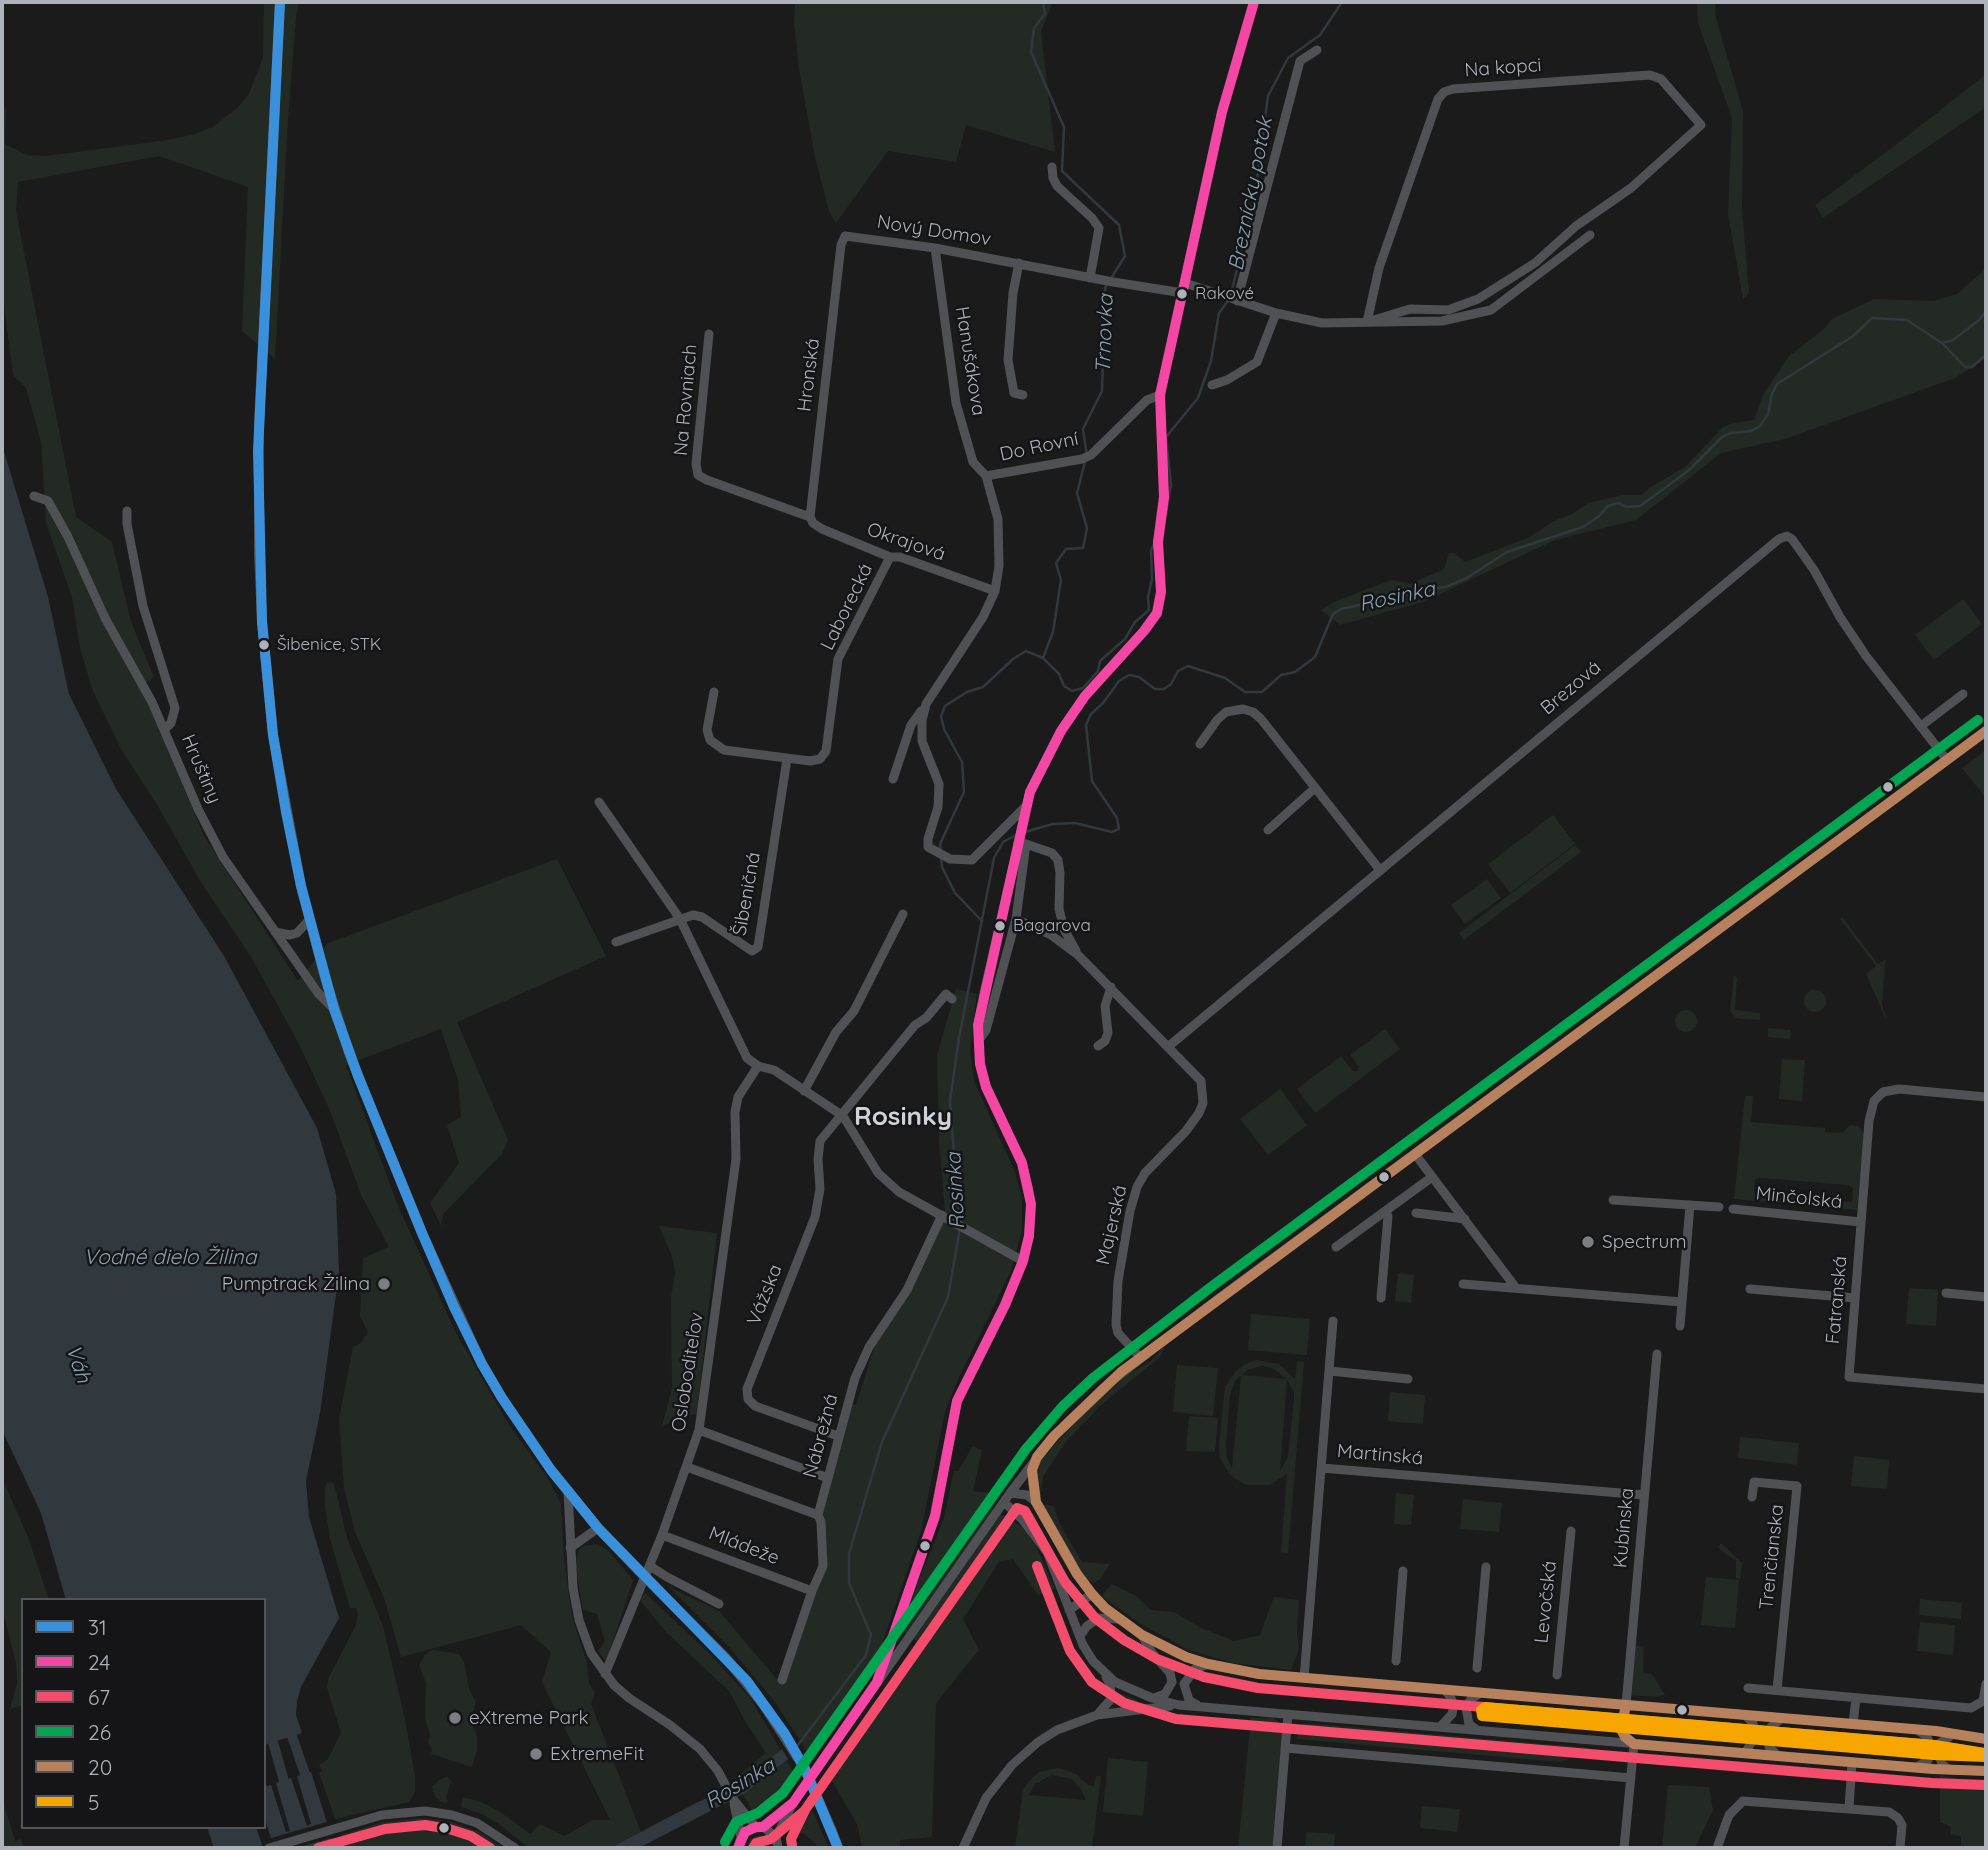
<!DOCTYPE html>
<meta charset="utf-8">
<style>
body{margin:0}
#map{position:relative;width:1988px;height:1850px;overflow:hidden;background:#1b1b1b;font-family:Quicksand,sans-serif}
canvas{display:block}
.frame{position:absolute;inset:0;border:4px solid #aeb3ba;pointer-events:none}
.legend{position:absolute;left:21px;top:1598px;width:245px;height:231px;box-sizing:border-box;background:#151517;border:2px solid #525458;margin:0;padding:9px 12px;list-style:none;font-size:21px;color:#aeb3ba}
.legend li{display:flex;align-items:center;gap:14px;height:35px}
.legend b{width:35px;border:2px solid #525458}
</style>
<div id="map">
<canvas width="1988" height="1850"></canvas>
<div class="frame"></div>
<ul class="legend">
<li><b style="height:9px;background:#3a90db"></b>31</li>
<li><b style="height:9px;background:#f346a5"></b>24</li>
<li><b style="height:9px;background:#f44d6c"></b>67</li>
<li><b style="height:9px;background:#00a651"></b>26</li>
<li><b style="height:9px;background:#b6815c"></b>20</li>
<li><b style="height:9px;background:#f7a600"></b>5</li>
</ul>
</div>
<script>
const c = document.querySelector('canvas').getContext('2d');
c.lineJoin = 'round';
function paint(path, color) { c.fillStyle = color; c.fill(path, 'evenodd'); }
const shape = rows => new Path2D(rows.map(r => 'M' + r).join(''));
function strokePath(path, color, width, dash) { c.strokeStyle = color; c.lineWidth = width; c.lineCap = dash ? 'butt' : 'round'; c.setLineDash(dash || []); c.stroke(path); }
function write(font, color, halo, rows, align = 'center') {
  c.font = font + ' Quicksand,sans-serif'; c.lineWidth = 5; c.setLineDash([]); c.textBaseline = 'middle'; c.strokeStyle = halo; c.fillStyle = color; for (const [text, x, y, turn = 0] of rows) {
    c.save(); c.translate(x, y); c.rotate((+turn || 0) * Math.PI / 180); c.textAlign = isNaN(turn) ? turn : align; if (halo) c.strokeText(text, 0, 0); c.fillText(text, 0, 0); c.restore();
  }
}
paint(shape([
 [264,2,299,2,296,17,288,119,275,359,242,331,248,187,159,156,18,182,16,211,76,517,112,542,131,622,154,677,141,687,204,836,298,981,328,943,557,859,606,956,457,1022,508,1140,502,1154,443,1214,441,1226,430,1203,459,1163,447,1125,461,1117,458,1080,441,1029,346,1065,398,1206,455,1331,509,1425,549,1480,561,1504,564,1559,572,1617,587,1663,589,1683,595,1693,591,1704,641,1832,610,1848,528,1848,503,1827,484,1815,461,1807,463,1797,481,1802,499,1811,530,1834,540,1824,564,1836,593,1820,610,1820,542,1682,551,1652,521,1625,401,1657,384,1598,355,1532,344,1488,339,1419,353,1347,362,1342,368,1332,360,1316,363,1258,389,1247,362,1197,330,1111,299,1044,250,955,202,884,159,808,121,749,92,689,80,648,72,597,46,523,41,442,26,388,13,375,2,288,2,100,6,111,5,144,27,155,46,156,161,141,192,135,213,127,237,108,249,94,263,58],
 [795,2,1053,2,1041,32,1055,152,966,125,956,162,888,151,836,223,829,211,815,157,799,69,794,22],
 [1697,2,1715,2,1716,18,1743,111,1742,210,1749,293,1743,299,1728,214,1732,118,1698,23],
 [1986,74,1986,107,1823,218,1815,205,1905,138],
 [1986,265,1986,358,1955,378,1785,439,1721,453,1636,520,1555,540,1423,602,1340,625,1321,610,1336,601,1391,580,1410,584,1444,569,1449,553,1454,553,1465,562,1530,537,1552,522,1572,514,1588,503,1622,495,1641,495,1649,488,1685,467,1722,428,1733,423,1754,420,1764,393,1789,356,1824,329,1832,319,1874,299,1934,301,1957,294,1981,273],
 [1963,599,1982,624,1934,660,1915,635],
 [1986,750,1986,798,1962,768],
 [1553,815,1575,844,1510,893,1488,864],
 [1575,845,1581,852,1464,940,1459,933],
 [1487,879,1501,898,1465,924,1451,905],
 [1842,917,1878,964,1886,959,1887,961,1885,963,1882,1005,1887,1018,1885,1017,1866,974,1876,966,1840,919],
 [1734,975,1737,978,1735,1010,1760,1013,1760,1020,1736,1018,1730,1011],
 [956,989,977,994,970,1052,974,1081,1015,1172,1022,1199,1022,1231,1011,1271,959,1377,945,1412,921,1531,872,1673,812,1759,775,1702,730,1648,669,1587,719,1611,781,1684,825,1566,823,1511,850,1404,856,1405,876,1342,940,1226,945,1211,939,1142,937,1055],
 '1804 1001a11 11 0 1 1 22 0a11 11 0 1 1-22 0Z',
 '1675 1021a11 11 0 1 1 22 0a11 11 0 1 1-22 0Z',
 [1768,1028,1791,1030,1790,1039,1768,1037],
 [1385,1029,1400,1049,1315,1113,1297,1089,1341,1056,1353,1071,1358,1071,1359,1067,1350,1055],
 [1782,1059,1805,1060,1802,1101,1779,1099],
 [1280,1089,1307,1125,1268,1155,1240,1119],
 [1745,1096,1753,1096,1751,1122,1825,1128,1825,1132,1842,1133,1850,1125,1859,1126,1864,1135,1857,1210,1734,1199],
 [1761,1178,1848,1185,1853,1188,1852,1202,1754,1194,1755,1179],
 [659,1226,717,1233,697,1413,662,1426,672,1388,671,1298,675,1273,672,1256],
 [1398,1273,1414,1275,1411,1303,1395,1301],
 [1909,1288,1938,1290,1936,1326,1906,1324],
 [1251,1314,1310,1319,1307,1355,1248,1350],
 [1163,1347,1164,1348,1160,1357,1101,1405,1065,1443,1043,1477,1040,1500,1036,1474,1042,1459,1086,1410,1127,1375,1151,1361],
 [1256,1360,1279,1364,1295,1379,1297,1361,1304,1362,1288,1553,1281,1552,1287,1474,1270,1485,1246,1485,1230,1475,1220,1458,1219,1445,1225,1387,1235,1372,1245,1364],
 [1262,1366,1272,1368,1287,1379,1242,1375,1247,1370],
 [1240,1376,1241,1377,1232,1468,1227,1458,1226,1446,1230,1395,1235,1381],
 [1287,1380,1294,1392,1294,1399,1288,1457,1280,1471],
 [1177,1365,1218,1368,1213,1416,1173,1412],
 [1390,1392,1425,1395,1423,1424,1388,1421],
 [1189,1416,1218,1418,1215,1452,1186,1451],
 [1740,1437,1799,1443,1797,1465,1738,1458],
 [973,1446,982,1450,973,1491,990,1493,1011,1463,1020,1468,992,1509,1022,1527,1036,1546,1055,1589,1038,1595,1013,1559,999,1562,963,1619,979,1650,936,1703,932,1837,900,1840,900,1848,862,1848,857,1824,828,1774,917,1641,902,1631,918,1582,943,1521,954,1471,958,1471],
 [1854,1456,1889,1460,1887,1489,1851,1486],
 [2,1478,28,1537,49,1600,23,1600,23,1705,10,1709,17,1684,16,1663,2,1608],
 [328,1482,334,1483,347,1538,383,1626,405,1719,415,1776,415,1792,409,1802,335,1819,319,1773,322,1771,319,1765,328,1759,341,1733,327,1688,328,1679,356,1625,358,1614,356,1608,350,1608,330,1539,325,1506,325,1487],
 [1396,1493,1414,1495,1411,1525,1394,1524],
 [1463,1499,1502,1503,1499,1532,1460,1529],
 [1042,1504,1054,1506,1059,1522,1082,1562,1110,1564,1100,1579,1094,1583,1086,1580],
 [1721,1543,1742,1563,1740,1579,1736,1578,1736,1561,1718,1548],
 [597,1544,608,1550,633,1580,606,1662,598,1651,605,1641,597,1614,583,1610,575,1564,579,1550,584,1546],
 [1706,1577,1739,1580,1735,1628,1701,1625],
 [1112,1584,1136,1596,1151,1610,1174,1612,1201,1628,1234,1641,1260,1635,1274,1597,1299,1600,1297,1631,1299,1649,1291,1670,1233,1663,1189,1650,1141,1624,1101,1596],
 [645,1593,710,1654,751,1699,798,1780,752,1810,734,1779,766,1753,745,1721,729,1691,667,1633,640,1600],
 [1920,1599,1962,1603,1961,1619,1919,1615],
 [1920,1622,1955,1625,1953,1655,1917,1651],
 [1633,1645,1644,1647,1643,1673,1652,1674,1665,1695,1656,1697,1630,1695],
 [432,1650,459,1654,464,1662,469,1689,476,1702,471,1721,477,1736,477,1750,472,1767,431,1754,432,1750,428,1742,430,1735,425,1718,426,1683,419,1665,425,1655],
 [1116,1692,1137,1700,1138,1702,1113,1705],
 [1251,1718,1274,1718,1280,1723,1284,1733,1274,1848,1238,1848],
 [1304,1723,1592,1748,1561,1762,1296,1739],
 [1108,1758,1148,1762,1143,1816,1103,1812],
 [1058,1768,1076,1774,1088,1785,1094,1786,1096,1776,1101,1776,1092,1848,1015,1848,1023,1790,1028,1782,1039,1772],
 [1052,1775,1072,1779,1081,1789,1086,1800,1029,1795,1035,1784],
 [1940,1775,1986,1785,1986,1848,1961,1848,1961,1836,1950,1834,1951,1827,1940,1822],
 [447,1776,453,1784,450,1783,446,1799,449,1800,445,1804,435,1797,432,1787,438,1781],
 [1668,1785,1709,1787,1713,1810,1695,1848,1662,1848],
 [2,1798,15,1841,21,1839,24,1848,2,1848],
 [1422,1806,1460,1809,1457,1832,1420,1828],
 [799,1811,813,1812,829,1848,817,1848,816,1844,803,1833,800,1834,790,1827],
 [422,1818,448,1821,480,1832,502,1848,345,1848,341,1835,382,1822],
 [1306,1832,1335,1834,1334,1848,1305,1848],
 [758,1835,767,1838,770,1848,747,1848,750,1839]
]), '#232a24');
paint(shape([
 [2,445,48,597,69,694,116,789,224,956,317,1128,336,1194,339,1272,320,1413,306,1481,309,1517,339,1618,301,1687,297,1701,296,1715,302,1733,264,1745,264,1600,66,1600,41,1513,2,1430],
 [782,1749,788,1759,745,1793,639,1848,610,1848,696,1803,740,1783],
 [311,1772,335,1848,274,1848,264,1816,264,1787,271,1785,286,1832,290,1831,276,1783,291,1778,307,1826,311,1824,297,1776],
 [207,1827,256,1827,263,1848,214,1848]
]), '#31393e');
paint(shape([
 [330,1821,335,1837,296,1848,271,1848,268,1839]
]), '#1b1b1b');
strokePath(shape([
 [1043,2,1045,14,1034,28,1031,52,1064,127,1062,171,1119,225,1125,256,1105,288,1102,391,1083,429,1087,456],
 [1942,343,1965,367,1972,367,1986,355],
 [1164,525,1171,485,1166,437,1198,398,1211,361,1219,313,1230,298,1255,195,1268,96,1288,58,1320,35,1342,2],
 [1043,658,1053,632,1061,580,1056,563,1066,549,1083,548,1087,528,1077,493,1085,462],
 [1025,832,1053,824,1075,823,1112,832,1119,829,1117,818,1092,781,1086,725,1091,714,1103,703,1119,681,1129,675,1139,677,1155,689,1164,689,1171,684,1178,671,1188,666,1225,678,1245,692,1262,692,1281,675,1295,672,1315,657,1333,614,1341,609,1448,586,1465,579,1507,552,1583,527,1599,516,1608,506,1618,503,1627,507,1640,506,1688,471,1722,437,1731,433,1751,431,1760,426,1768,414,1772,394,1777,384,1853,336,1872,318,1907,320,1942,343,1953,340,1979,320,1986,311],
 [941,852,940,844,964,792,962,762,944,729,941,716,945,706,967,692,983,687,1013,659,1026,651,1043,658,1059,674,1064,686,1072,691,1083,688,1098,671,1100,661,1125,639,1135,622,1149,610,1148,597,1152,579,1151,550,1154,544],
 [941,859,942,867,955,893,982,921],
 [959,1221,950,1101,959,1038,994,858,1003,842,1018,834],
 [795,1749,866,1655,871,1635,849,1583,849,1554,882,1442,948,1297,960,1228]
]), '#31393e', 2.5);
strokePath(shape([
 [292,1736,305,1774],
 [273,1742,284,1781]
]), '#31393e', 10);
strokePath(shape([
 [1650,75,1661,79,1701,125,1631,188,1576,226,1535,263,1478,299,1448,310,1410,309,1367,322,1379,268,1438,99,1444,92,1453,89,1650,75],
 [1052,167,1053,178,1057,186,1092,218,1099,228,1090,278],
 [935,248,956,403,973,462,986,476,998,519,999,566,995,591,983,617,926,704,922,721,922,741,939,784,938,807,928,839,928,847,950,859,972,860,1025,807],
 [1019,263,1013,293,1008,360,1014,393,1023,395],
 [1185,283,1276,313,1322,323,1442,321,1491,310,1590,235],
 [1237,301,1300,61,1317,50],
 [709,334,696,464,698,475,707,480,810,517],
 [1212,385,1227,380,1257,362,1276,313],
 [986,476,1082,459,1091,455,1147,400,1160,395],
 [34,496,48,501,68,537,105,618,152,702,198,809,223,857,318,993,334,1009],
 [127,511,127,524,143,606,175,708,171,723,165,729],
 [810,517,841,245,845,236,935,248,1113,282,1183,293],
 [810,517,813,523,822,529,890,557,900,557,995,591],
 [714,692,707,730,710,740,724,750,810,761,820,759,826,751,838,659,890,557],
 [1921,726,1963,694],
 [1200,744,1217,720,1226,712,1243,709,1253,712,1261,719,1380,870],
 [893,779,911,725,921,711],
 [599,802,680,919,747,1058,758,1066,774,1070,843,1116,878,1173,899,1192,1023,1261],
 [1268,830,1315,788],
 [1026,844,1052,853,1058,860,1060,873,1059,909,1064,929,1076,951],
 [1016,919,1051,935,1078,955,1201,1081,1203,1103,1199,1113,1186,1131,1145,1173,1137,1187,1130,1211,1118,1281,1116,1325,1118,1333,1140,1357],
 [275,932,290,935,297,933,310,919],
 [616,942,693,915,702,917,752,951,758,947,787,759],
 [979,1040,986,1030,1016,919,1026,844,1018,843],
 [1098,1046,1105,1041,1108,1033,1105,1006,1111,987],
 [1169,1046,1779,539,1787,536,1792,539,1814,570,1840,617,1866,656,1947,760],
 [804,1091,836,1032,854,1011,903,914],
 [1986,1097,1899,1089,1883,1092,1874,1101,1869,1121,1849,1377,1986,1389],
 [1415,1154,1516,1288],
 [1613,1200,1719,1207],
 [1733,1209,1861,1222],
 [1416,1213,1465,1219],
 [1336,1247,1432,1177],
 [1463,1284,1682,1302],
 [1750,1289,1855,1298],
 [1946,1293,1986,1297],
 [1381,1298,1388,1216,1385,1211],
 [1680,1326,1690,1205],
 [1330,1371,1408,1379],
 [699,1430,828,1478],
 [838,1436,755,1406,748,1399,747,1389,815,1217,820,1189,818,1159,820,1141,915,1025,926,1018,946,994,952,999],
 [1035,1462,1032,1470,1033,1485,1036,1502,1077,1574,1092,1594,1105,1608,1142,1635,1186,1657,1208,1664,1259,1674,1936,1731,1986,1739],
 [687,1467,818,1515],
 [1322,1468,1644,1495],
 [568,1492,573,1588,579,1620,591,1653,614,1685,629,1698,670,1725,700,1749,718,1771,733,1799,756,1827],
 [1010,1493,1027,1495,1036,1502],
 [1752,1497,1754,1482,1797,1486,1777,1690],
 [1004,1502,1022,1519,1047,1552,1083,1645,1093,1661,1115,1682,1152,1698,1179,1705,1933,1769,1986,1771],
 [662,1535,812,1591],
 [570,1548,598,1528],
 [650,1566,667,1577,719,1604],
 [1069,1610,1092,1594],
 [1080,1636,1087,1626,1099,1618,1117,1619],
 [1143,1637,1152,1653,1170,1673,1172,1682,1165,1694,1154,1698],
 [1396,1661,1403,1571],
 [1477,1668,1486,1567],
 [605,1674,662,1535,699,1430,736,1159,735,1112,738,1097,758,1066],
 [1557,1675,1571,1531],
 [1304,1678,1333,1321],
 [782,1680,812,1591,823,1566,821,1522,818,1515,855,1378,869,1347,907,1290,942,1215],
 [877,1682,935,1516,957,1401,1005,1305,1023,1261,1029,1236,1031,1204,1028,1186,1022,1163,986,1087,980,1064,978,1025,984,993,1030,792,1061,731,1085,696,1144,631,1157,613,1161,592,1158,542,1164,497,1160,395,1222,112,1254,2],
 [1748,1688,1971,1708,1983,1701,1986,1684],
 [1197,1705,1189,1700,1184,1684,1195,1669,1208,1664],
 [1098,1714,1111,1699,1110,1684,1106,1677],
 [1853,1724,1856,1698],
 [1440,1727,1452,1714,1454,1705,1450,1696,1444,1689],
 [1477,1730,1469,1724,1466,1708,1471,1699,1481,1693],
 [1633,1743,1622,1733,1621,1724,1626,1705,1657,1354],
 [1285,1748,1631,1778],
 [1745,1753,1756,1735,1753,1723,1745,1715],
 [1778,1756,1769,1747,1767,1736,1771,1727,1782,1718],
 [1917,1767,1928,1760,1932,1748,1927,1737,1919,1731],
 [1948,1769,1942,1764,1937,1750,1939,1744,1953,1734],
 [734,1804,741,1837,738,1848],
 [1849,1808,1852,1762],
 [763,1827,791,1804],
 [741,1837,750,1829,763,1827,776,1837,778,1848],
 [776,1837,793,1803,1010,1493,1054,1436,1103,1388,1219,1298,1986,731],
 [269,1848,382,1815,425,1811,452,1815,477,1823,515,1848],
 [963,1848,986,1798,1012,1765,1038,1742,1057,1730,1097,1715,1170,1706],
 [1277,1848,1288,1714],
 [1624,1848,1634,1744],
 [1717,1848,1729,1815,1743,1801,1889,1812,1898,1818,1902,1825,1900,1848]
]), '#505154', 9);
strokePath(shape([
 [280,2,259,423,259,553,262,622,273,735,301,886,324,974,349,1053,422,1233,482,1364,502,1398,551,1470,598,1528,639,1571],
 [653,1585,726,1658,763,1704],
 [832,1831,838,1848]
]), '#4d4e50', 10);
strokePath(shape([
 [639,1571,653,1585],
 [763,1704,805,1769,832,1831]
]), '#4d4e50', 10);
strokePath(shape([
 [280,2,258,451,262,622,273,735,286,812,301,886,334,1009,358,1076,422,1233,454,1307,482,1364,502,1398,551,1470,598,1528,747,1681,785,1734,805,1769,838,1848]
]), '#3a90db', 10);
strokePath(shape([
 [738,1848,745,1832,756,1827,763,1827,793,1803,877,1682,935,1516,957,1401,1005,1305,1023,1261,1029,1236,1031,1204,1022,1163,986,1087,980,1064,978,1025,1030,792,1061,731,1085,696,1144,631,1157,613,1161,592,1158,542,1164,497,1160,395,1222,112,1254,2]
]), '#f346a5', 10);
strokePath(shape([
 [1037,1566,1070,1651,1092,1682,1124,1703,1176,1719,1932,1783,1985,1785],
 [792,1845,791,1839,805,1810,1017,1508,1025,1511,1065,1582,1095,1618,1124,1640,1157,1659,1204,1677,1258,1688,1934,1745,1984,1753],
 [318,1848,385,1829,425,1825,449,1829,471,1836,490,1848],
 [753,1848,756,1843,771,1839,803,1812]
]), '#f44d6c', 10);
strokePath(shape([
 [725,1842,736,1822,758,1813,783,1793,1026,1449,1062,1407,1093,1378,1211,1287,1978,720]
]), '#00a651', 10);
strokePath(shape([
 [1986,731,1121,1372,1054,1436,1037,1457,1032,1470,1036,1502,1077,1574,1092,1594,1105,1608,1142,1635,1186,1657,1208,1664,1259,1674,1936,1731,1986,1739],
 [1626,1705,1621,1729,1625,1737,1634,1744,1933,1769,1986,1771]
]), '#b6815c', 10);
strokePath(shape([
 [1984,1753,1934,1745,1485,1707,1481,1710,1482,1716,1934,1755,1986,1757]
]), '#f7a600', 10);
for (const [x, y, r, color] of [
 [1182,294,6,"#aeb3ba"],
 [264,645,6,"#aeb3ba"],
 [1888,787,6,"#aeb3ba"],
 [1000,926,6,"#aeb3ba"],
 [1384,1177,6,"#aeb3ba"],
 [1588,1242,7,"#7b7e82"],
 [384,1284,7,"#7b7e82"],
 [925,1546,6,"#aeb3ba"],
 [1682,1710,6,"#aeb3ba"],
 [455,1718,7,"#7b7e82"],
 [536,1754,7,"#7b7e82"],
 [444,1828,6,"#aeb3ba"]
]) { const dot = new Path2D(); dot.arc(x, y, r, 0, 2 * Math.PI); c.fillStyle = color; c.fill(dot); strokePath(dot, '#151517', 2.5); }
write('17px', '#aeb3ba', '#151517', [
 ["Rakové",1195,294],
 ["Šibenice, STK",277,645],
 ["Bagarova",1013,926]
], 'left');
write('19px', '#aeb3ba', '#151517', [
 ["Na kopci",1503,68,-4],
 ["Nový Domov",934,231,9],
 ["Hanušákova",970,361,81],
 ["Hronská",809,375,-83],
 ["Na Rovniach",686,400,-85],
 ["Do Rovní",1039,447,-12],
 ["Okrajová",906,542,19],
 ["Laborecká",847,607,-64],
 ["Brezová",1571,688,-40],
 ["Hruštiny",201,769,67],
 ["Šibeničná",747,894,-80],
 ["Minčolská",1799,1198,6],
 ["Majerská",1112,1225,-77],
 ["Vážska",765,1295,-68],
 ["Fatranská",1837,1300,-85],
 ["Osloboditeľov",688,1372,-81],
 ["Nábrežná",821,1436,-75],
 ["Martinská",1380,1455,5],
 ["Kubínska",1624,1528,-85],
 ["Mládeže",744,1546,21],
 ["Trenčianska",1772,1557,-84],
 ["Levočská",1546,1602,-84]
]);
write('19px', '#aeb3ba', '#151517', [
 ["Spectrum",1602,1242],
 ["Pumptrack Žilina",370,1284,"right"],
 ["eXtreme Park",469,1718],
 ["ExtremeFit",550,1754]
], 'left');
write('italic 21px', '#89a2b1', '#151517', [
 ["Breznícky potok",1251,194,-79],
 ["Trnovka",1105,334,-88],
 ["Rosinka",1397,597,-12],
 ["Rosinka",956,1191,-93],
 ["Vodné dielo Žilina",170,1258],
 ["Váh",78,1364,72],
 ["Rosinka",740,1784,-31]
]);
write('bold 26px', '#cfd2d7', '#151517', [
 ["Rosinky",903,1117]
]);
</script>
